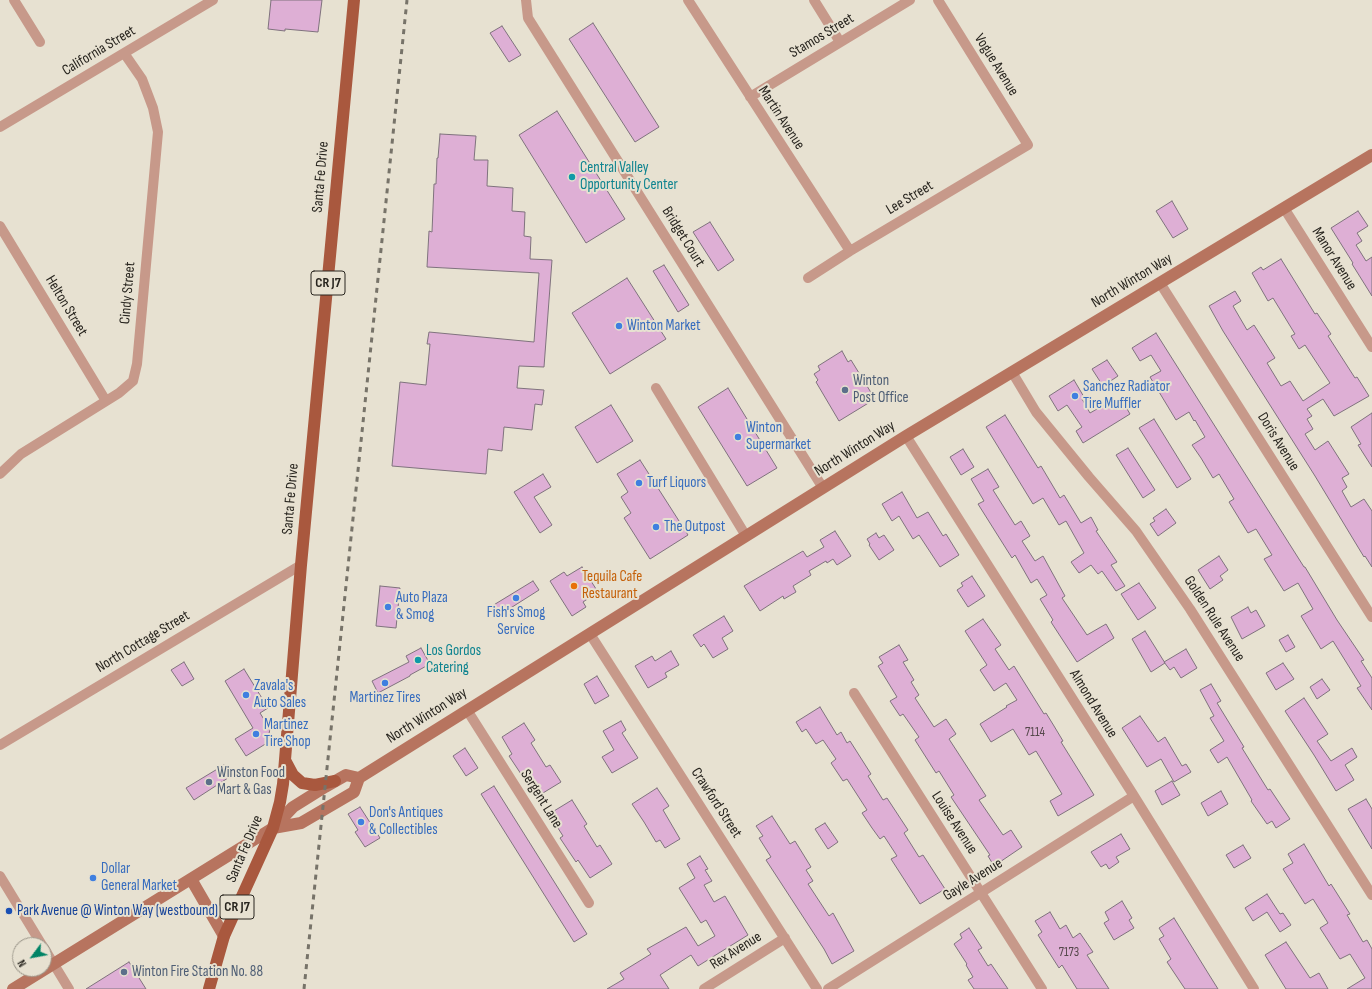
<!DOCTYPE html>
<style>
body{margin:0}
#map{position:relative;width:1372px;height:989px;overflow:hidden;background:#e7e1d1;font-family:"Sofia Sans Condensed",sans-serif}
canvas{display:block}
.north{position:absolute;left:12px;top:937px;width:40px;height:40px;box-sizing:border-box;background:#e7e1d1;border:1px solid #9b968a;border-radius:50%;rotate:238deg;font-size:11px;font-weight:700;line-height:16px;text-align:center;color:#28251f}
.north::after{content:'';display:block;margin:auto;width:14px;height:18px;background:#008466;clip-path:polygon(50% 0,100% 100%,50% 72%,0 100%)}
</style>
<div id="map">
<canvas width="1372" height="989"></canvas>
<div class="north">N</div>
</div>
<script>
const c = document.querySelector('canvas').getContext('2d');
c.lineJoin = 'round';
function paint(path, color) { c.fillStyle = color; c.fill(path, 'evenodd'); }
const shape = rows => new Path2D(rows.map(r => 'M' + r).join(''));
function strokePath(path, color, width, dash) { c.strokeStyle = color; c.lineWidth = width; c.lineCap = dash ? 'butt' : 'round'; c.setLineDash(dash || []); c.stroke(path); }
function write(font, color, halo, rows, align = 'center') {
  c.font = font + ' "Sofia Sans Condensed",sans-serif'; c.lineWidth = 4; c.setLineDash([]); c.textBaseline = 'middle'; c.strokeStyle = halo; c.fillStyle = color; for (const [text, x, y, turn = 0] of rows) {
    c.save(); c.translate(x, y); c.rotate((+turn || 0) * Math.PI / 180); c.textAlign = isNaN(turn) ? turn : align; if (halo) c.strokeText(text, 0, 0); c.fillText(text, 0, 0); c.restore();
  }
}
const building = shape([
 [271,0,322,0,318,32,285,29,285,31,268,29,271,0],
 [593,23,659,127,635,142,569,39,593,23],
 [502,26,521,55,509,62,490,33,502,26],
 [557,111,625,219,586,243,519,135,557,111],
 [440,134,476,136,474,160,488,160,487,186,513,188,512,211,525,212,524,236,531,237,530,259,552,260,544,367,519,366,517,388,544,390,542,405,535,404,532,430,504,427,502,451,488,449,486,474,392,466,400,382,426,385,430,344,427,344,429,332,534,342,539,273,427,267,429,231,432,232,434,184,436,184,437,158,438,158,440,134],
 [1172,201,1188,229,1173,238,1156,211,1172,201],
 [1358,211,1368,226,1357,233,1362,241,1356,245,1366,261,1372,257,1372,296,1352,264,1353,263,1331,228,1358,211],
 [710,222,734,260,718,271,693,232,710,222],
 [1281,259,1315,314,1317,313,1331,334,1328,336,1355,378,1357,377,1369,396,1334,416,1323,399,1307,409,1312,416,1307,419,1313,429,1305,434,1315,450,1328,441,1349,474,1342,478,1347,487,1342,491,1351,507,1364,499,1372,511,1372,567,1365,556,1364,557,1315,476,1223,331,1209,306,1235,291,1241,301,1233,306,1247,330,1254,325,1275,358,1267,363,1281,386,1290,381,1303,401,1330,383,1305,345,1299,349,1291,336,1295,334,1273,298,1268,301,1252,273,1261,267,1263,270,1281,259],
 [664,265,689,305,678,312,653,271,664,265],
 [627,278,666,339,610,374,572,313,627,278],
 [1156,333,1304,567,1305,567,1337,620,1364,660,1361,661,1372,678,1372,710,1357,688,1361,686,1333,641,1321,649,1301,616,1313,609,1298,583,1284,591,1264,559,1272,555,1256,529,1248,533,1229,502,1234,499,1219,474,1213,478,1201,458,1192,445,1205,437,1195,420,1194,421,1189,412,1176,420,1150,377,1161,371,1151,355,1140,361,1132,348,1156,333],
 [842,351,848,362,851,360,875,399,839,421,816,382,818,380,814,374,820,370,818,366,842,351],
 [1107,360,1118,376,1103,386,1092,369,1107,360],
 [1074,380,1084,397,1082,399,1090,413,1111,401,1115,407,1123,402,1130,414,1083,443,1076,431,1082,427,1067,405,1058,411,1049,396,1074,380],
 [728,388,777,468,747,486,698,407,728,388],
 [611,405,633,441,597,463,575,427,611,405],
 [1372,413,1372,467,1358,445,1361,444,1351,427,1372,413],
 [1005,415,1038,468,1041,466,1060,498,1064,495,1081,523,1091,517,1098,530,1096,531,1117,562,1111,565,1125,586,1116,591,1102,571,1098,574,1091,565,1079,573,1071,562,1084,553,1066,521,1059,525,1043,498,1033,504,986,427,1005,415],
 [1154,419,1191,479,1177,488,1139,428,1154,419],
 [1128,448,1155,490,1143,498,1116,455,1128,448],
 [963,449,974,467,961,475,950,457,963,449],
 [640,460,688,535,650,559,624,518,631,513,621,497,628,492,617,474,640,460],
 [988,469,999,487,993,490,1015,525,1021,521,1030,536,1022,541,1035,561,1043,556,1065,596,1062,598,1087,635,1106,624,1114,638,1077,662,1051,622,1053,620,1040,599,1047,595,1037,579,1031,583,1015,555,1012,558,978,504,984,501,971,479,988,469],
 [543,474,551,487,534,497,552,525,540,533,514,492,543,474],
 [902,492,917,518,928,512,943,536,946,534,959,555,940,567,919,535,913,539,899,516,892,521,882,504,902,492],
 [1166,509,1176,523,1158,536,1150,524,1155,521,1153,518,1166,509],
 [835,531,851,556,837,565,833,559,827,563,826,561,809,571,811,575,793,586,796,592,784,599,783,596,760,611,744,586,803,551,807,557,824,547,820,540,835,531],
 [876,533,879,538,884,535,894,550,879,560,869,545,870,544,867,539,876,533],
 [1219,556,1228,570,1220,576,1223,580,1210,589,1198,570,1219,556],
 [582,567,598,592,583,602,586,607,572,616,550,581,564,572,567,576,582,567],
 [972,576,985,596,968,607,957,590,963,586,961,583,972,576],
 [533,581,539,590,498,616,492,606,533,581],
 [1139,583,1156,608,1138,620,1121,594,1139,583],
 [380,586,400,588,396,628,376,626,380,586],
 [1248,607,1251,613,1256,610,1265,626,1242,639,1231,617,1248,607],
 [724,616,733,631,722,638,728,649,713,658,704,644,701,647,693,635,724,616],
 [983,619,1001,645,995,649,1009,670,1014,666,1044,714,1046,713,1054,726,1063,741,1061,742,1094,795,1058,816,1050,801,1062,794,1036,751,1029,755,1013,729,991,742,980,724,1007,707,1006,706,1017,700,1006,683,994,691,980,670,987,665,965,631,983,619],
 [1145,631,1165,663,1151,672,1132,639,1145,631],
 [1288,635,1295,647,1286,652,1279,640,1288,635],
 [899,645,908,660,903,662,914,680,911,682,919,695,915,698,934,727,946,719,956,734,949,739,986,796,979,800,1003,835,1011,830,1022,847,994,866,988,856,990,855,951,797,954,795,939,771,936,773,915,740,919,737,903,714,900,716,890,701,897,697,878,666,883,663,879,657,899,645],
 [421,648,430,664,410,675,410,676,378,693,372,681,409,662,406,656,421,648],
 [1186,649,1197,668,1181,678,1174,667,1170,670,1164,662,1186,649],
 [671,651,679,665,665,673,667,677,648,688,635,666,652,656,655,661,671,651],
 [184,662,194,679,182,686,171,670,184,662],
 [1283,663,1294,679,1276,690,1266,673,1283,663],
 [244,669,268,708,260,713,270,729,267,743,246,756,235,739,253,728,225,681,244,669],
 [597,676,609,696,595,704,584,684,597,676],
 [1322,679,1330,690,1317,699,1310,687,1322,679],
 [1211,684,1221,701,1217,703,1244,747,1242,748,1268,790,1270,789,1290,819,1276,828,1272,821,1267,824,1251,801,1252,800,1227,757,1218,763,1210,750,1224,741,1210,718,1214,716,1200,690,1211,684],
 [1304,698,1328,734,1317,741,1331,761,1352,748,1357,757,1345,765,1354,780,1336,791,1314,755,1285,711,1304,698],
 [820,707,837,735,841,732,847,743,850,741,871,774,868,776,883,800,887,798,908,830,904,833,919,857,923,855,945,889,920,904,891,859,897,856,884,836,880,839,872,828,862,813,867,810,847,779,843,781,831,763,836,759,823,740,816,744,806,729,802,732,796,722,820,707],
 [1140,716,1158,742,1165,737,1182,766,1186,764,1191,772,1174,782,1161,759,1147,767,1122,728,1140,716],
 [621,721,626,730,622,733,638,758,612,773,602,757,614,750,603,731,621,721],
 [524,723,535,740,531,743,546,767,550,765,561,782,538,796,528,779,525,780,509,756,512,754,502,737,524,723],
 [465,748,478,768,466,776,453,756,465,748],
 [224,765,231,776,194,800,186,788,224,765],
 [1172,781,1180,795,1162,805,1155,791,1172,781],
 [494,786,587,934,574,942,481,794,494,786],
 [657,788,669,806,663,810,680,839,665,848,660,840,656,842,644,822,632,804,657,788],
 [1221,791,1228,804,1208,816,1201,803,1221,791],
 [1366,799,1372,809,1372,849,1348,809,1366,799],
 [572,800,587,824,584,826,597,847,600,845,612,864,590,878,578,860,576,862,560,838,563,836,549,814,572,800],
 [360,807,380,838,365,847,355,832,358,830,348,814,360,807],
 [772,816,790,844,795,841,811,867,806,870,813,881,808,884,829,916,833,913,854,951,832,964,824,949,766,860,771,857,759,838,763,836,756,826,772,816],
 [825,823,838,842,828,849,815,829,825,823],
 [1121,834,1130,849,1116,857,1119,862,1109,869,1106,864,1101,867,1091,852,1121,834],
 [1304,844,1329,886,1331,884,1350,914,1347,915,1363,942,1367,940,1372,949,1372,989,1347,989,1365,978,1350,954,1340,959,1320,928,1328,923,1313,899,1305,904,1283,869,1293,863,1288,854,1304,844],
 [1243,845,1251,858,1234,868,1226,855,1243,845],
 [700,856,708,869,705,870,712,881,704,885,714,902,725,896,748,935,698,966,691,955,660,975,669,989,607,989,624,979,620,973,651,954,647,949,686,927,698,946,715,936,706,920,701,923,679,888,695,878,687,864,700,856],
 [1267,894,1280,914,1283,913,1291,925,1280,932,1267,912,1253,921,1245,908,1267,894],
 [1122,901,1132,918,1129,920,1134,928,1114,940,1104,923,1109,920,1105,912,1122,901],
 [1050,912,1060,929,1066,925,1073,938,1080,933,1093,952,1087,955,1109,989,1077,989,1062,965,1059,968,1038,935,1042,932,1035,921,1050,912],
 [1174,918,1208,973,1218,989,1185,989,1167,962,1171,959,1159,939,1164,936,1159,928,1174,918],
 [969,928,982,948,978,950,988,966,991,964,1008,989,974,989,968,980,973,977,966,965,967,964,954,944,962,938,960,934,969,928],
 [1286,942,1310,978,1319,973,1328,989,1286,989,1265,955,1286,942],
 [129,962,146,989,86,989,129,962]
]);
paint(building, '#deafd5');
strokePath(building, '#7f727d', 1);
strokePath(shape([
 [14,0,40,42],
 [526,0,528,18,823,488],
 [688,0,850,251],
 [814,0,840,42],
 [750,97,910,0],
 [0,127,213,0],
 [1284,208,1372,347],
 [0,226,106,401],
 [808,278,850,251,1028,145,938,0],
 [1160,283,1372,617],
 [1012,372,1036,412,1089,477,1136,531,1190,609,1372,895],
 [656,388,746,536],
 [906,436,1134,796,1254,989],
 [0,474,21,454,119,393,133,381,137,364,158,132,153,108,142,79,124,53],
 [590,634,817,989],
 [854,693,1042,989],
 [467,710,589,903],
 [0,745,301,565],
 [0,876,42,945],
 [44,948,69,989],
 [704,989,785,938],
 [828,989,1134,796]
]), '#c7998a', 10);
strokePath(shape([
 [273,828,301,823,354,792,359,778,906,436,1372,155],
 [191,879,224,936],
 [13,989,273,828,293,807,325,787,346,775,359,778]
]), '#b7745f', 12);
strokePath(shape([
 [285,760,293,775,302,783,315,785,335,781],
 [209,989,224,936,273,828,280,802,283,784,301,565,354,0]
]), '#a9583e', 12);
strokePath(shape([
 [304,989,407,0]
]), '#777369', 3, [5, 5]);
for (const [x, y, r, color] of [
 [572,177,4,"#0f9aa8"],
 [619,326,4,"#3f7fe0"],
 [845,390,4,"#5c6f8a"],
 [1075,396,4,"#3f7fe0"],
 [738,437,4,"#3f7fe0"],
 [639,483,4,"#3f7fe0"],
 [656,527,4,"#3f7fe0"],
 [574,586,4,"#e8710a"],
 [516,598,4,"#3f7fe0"],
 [388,607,4,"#3f7fe0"],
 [418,660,4,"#0f9aa8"],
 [385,683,4,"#3f7fe0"],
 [246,695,4,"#3f7fe0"],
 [256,734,4,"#3f7fe0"],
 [209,782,4,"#5c6f8a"],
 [361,822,4,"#3f7fe0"],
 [93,878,4,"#3f7fe0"],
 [9,911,4,"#1a4fb4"],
 [124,972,4,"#5c6f8a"]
]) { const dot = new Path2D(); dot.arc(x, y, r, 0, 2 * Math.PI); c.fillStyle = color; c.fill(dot); strokePath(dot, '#e7e1d1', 1.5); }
write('13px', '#56484c', null, [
 ["7114",1035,733],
 ["7173",1069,953]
]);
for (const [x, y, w] of [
 [328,283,34],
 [237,907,34]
]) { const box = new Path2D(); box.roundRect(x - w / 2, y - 12, w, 24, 3); c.fillStyle = '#e7e1d1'; c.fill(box); strokePath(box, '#28251f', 1); }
write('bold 14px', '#28251f', null, [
 ["CR J7",328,283],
 ["CR J7",237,907]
]);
write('15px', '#28251f', '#e7e1d1', [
 ["Stamos Street",822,36,-31],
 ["California Street",99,51,-31],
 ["Vogue Avenue",996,65,58],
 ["Martin Avenue",781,118,57],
 ["Santa Fe Drive",321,177,-85],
 ["Lee Street",910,198,-31],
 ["Bridget Court",683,237,58],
 ["Manor Avenue",1334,259,58],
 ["North Winton Way",1132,281,-31],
 ["Cindy Street",128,293,-85],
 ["Helton Street",66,306,59],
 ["Doris Avenue",1278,442,58],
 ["North Winton Way",855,449,-32],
 ["Santa Fe Drive",291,499,-85],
 ["Golden Rule Avenue",1214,619,57],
 ["North Cottage Street",143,642,-31],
 ["Almond Avenue",1093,704,58],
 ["North Winton Way",427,716,-32],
 ["Sergent Lane",541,799,58],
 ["Crawford Street",716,803,57],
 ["Louise Avenue",954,823,57],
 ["Santa Fe Drive",245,849,-67],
 ["Gayle Avenue",973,880,-32],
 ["Rex Avenue",736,951,-32]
]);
write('15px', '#0d838f', '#e7e1d1', [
 ["Central Valley",580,168],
 ["Opportunity Center",580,185],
 ["Los Gordos",426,651],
 ["Catering",426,668]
], 'left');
write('15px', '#366cbe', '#e7e1d1', [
 ["Winton Market",627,326],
 ["Sanchez Radiator",1083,387],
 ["Tire Muffler",1083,404],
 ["Winton",746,428],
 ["Supermarket",746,445],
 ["Turf Liquors",647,483],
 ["The Outpost",664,527],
 ["Auto Plaza",396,598],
 ["& Smog",396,615],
 ["Fish's Smog",516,613,"center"],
 ["Service",516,630,"center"],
 ["Zavala's",254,686],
 ["Auto Sales",254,703],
 ["Martinez Tires",385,698,"center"],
 ["Martinez",264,725],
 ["Tire Shop",264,742],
 ["Don's Antiques",369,813],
 ["& Collectibles",369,830],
 ["Dollar",101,869],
 ["General Market",101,886]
], 'left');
write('15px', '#4e5e75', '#e7e1d1', [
 ["Winton",853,381],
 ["Post Office",853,398],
 ["Winston Food",217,773],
 ["Mart & Gas",217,790],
 ["Winton Fire Station No. 88",132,972]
], 'left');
write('15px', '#c56008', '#e7e1d1', [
 ["Tequila Cafe",582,577],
 ["Restaurant",582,594]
], 'left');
write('15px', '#164399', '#e7e1d1', [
 ["Park Avenue @ Winton Way (westbound)",17,911]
], 'left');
</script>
